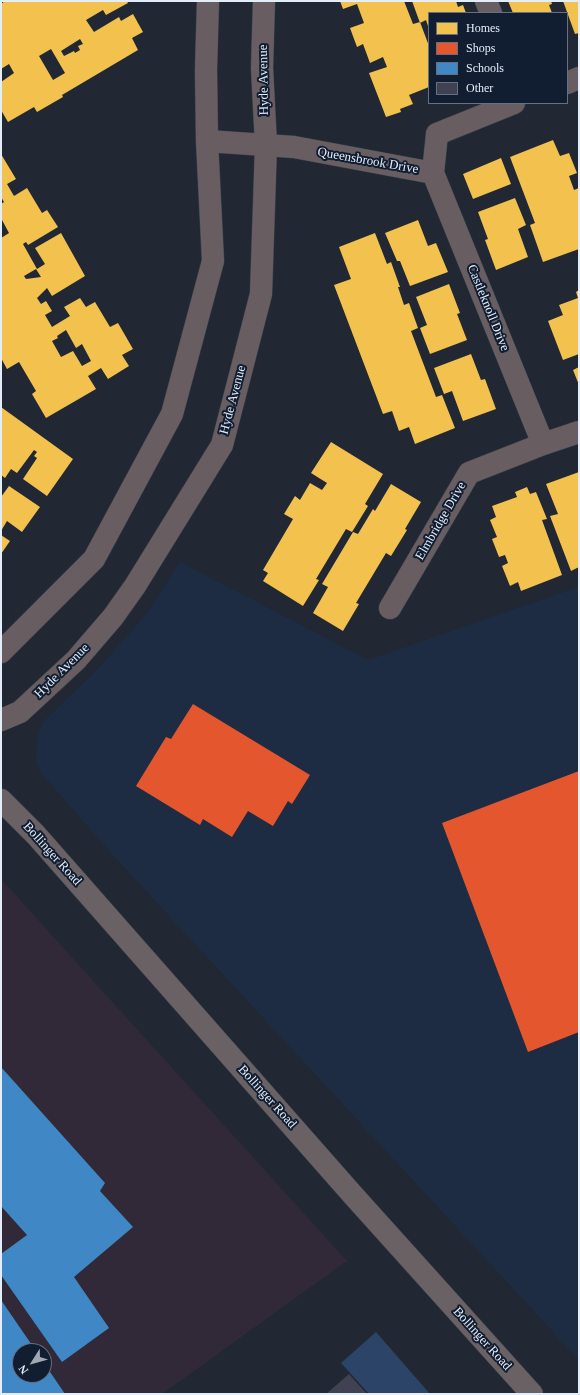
<!DOCTYPE html>
<style>
body{margin:0}
#map{position:relative;width:580px;height:1395px;overflow:hidden;background:#212833;font-family:"Times New Roman",serif}
canvas{display:block}
.frame{position:absolute;inset:0;border:2px solid #e4edfa;pointer-events:none}
.legend{position:absolute;left:428px;top:12px;width:140px;height:92px;box-sizing:border-box;background:#111d30;border:1px solid #657081;margin:0;padding:5px 7px;list-style:none;font-size:12px;color:#e4edfa}
.legend li{display:flex;align-items:center;gap:8px;height:20px}
.legend b{width:20px;border:1px solid #657081}
.north{position:absolute;left:12px;top:1343px;width:40px;height:40px;box-sizing:border-box;background:#111d30;border:1px solid #657081;border-radius:50%;rotate:233deg;font-size:11px;font-weight:700;line-height:16px;text-align:center;color:#e4edfa}
.north::after{content:'';display:block;margin:auto;width:14px;height:18px;background:#a0a8b4;clip-path:polygon(50% 0,100% 100%,50% 72%,0 100%)}
</style>
<div id="map">
<canvas width="580" height="1395"></canvas>
<div class="frame"></div>
<ul class="legend">
<li><b style="height:11px;background:#f2c14e"></b>Homes</li>
<li><b style="height:11px;background:#e4572e"></b>Shops</li>
<li><b style="height:11px;background:#3f88c5"></b>Schools</li>
<li><b style="height:11px;background:#404153"></b>Other</li>
</ul>
<div class="north">N</div>
</div>
<script>
const c = document.querySelector('canvas').getContext('2d');
c.lineJoin = 'round';
function paint(path, color) { c.fillStyle = color; c.fill(path, 'evenodd'); }
const shape = rows => new Path2D(rows.map(r => 'M' + r).join(''));
function strokePath(path, color, width, dash) { c.strokeStyle = color; c.lineWidth = width; c.lineCap = dash ? 'butt' : 'round'; c.setLineDash(dash || []); c.stroke(path); }
function write(font, color, halo, rows, align = 'center') {
  c.font = font + ' "Times New Roman",serif'; c.lineWidth = 4; c.setLineDash([]); c.textBaseline = 'middle'; c.strokeStyle = halo; c.fillStyle = color; for (const [text, x, y, turn = 0] of rows) {
    c.save(); c.translate(x, y); c.rotate((+turn || 0) * Math.PI / 180); c.textAlign = isNaN(turn) ? turn : align; if (halo) c.strokeText(text, 0, 0); c.fillText(text, 0, 0); c.restore();
  }
}
paint(shape([
 [180,562,368,660,579,587,579,1360,111,853,41,773,37,761,36,751,39,731,45,720,94,673,126,638,152,606]
]), '#1e2c43');
paint(shape([
 [1,879,347,1261,162,1394,1,1394],
 [20,1351,44,1351,44,1375,20,1375]
]), '#312937');
paint(shape([
 [376,1332,430,1394,369,1394,341,1363]
]), '#2c4467');
paint(shape([
 [5,1,127,1,128,3,106,15,103,10,86,20,94,32,119,17,121,21,133,14,143,32,132,38,138,50,62,95,63,97,37,112,34,107,8,122,1,110,1,82,14,73,9,64,1,69,1,4],
 [80,39,83,44,78,46,80,50,75,53,74,51,64,56,61,51],
 [51,49,65,73,53,80,39,56],
 [340,1,404,1,413,24,420,22,429,46,428,51,429,87,409,95,413,104,400,109,401,112,386,117,369,73,387,67,383,57,370,63,363,44,357,47,350,28,364,23,357,4,343,9],
 [412,1,456,1,458,7,463,5,466,13,429,13,429,29,426,20,420,23],
 [508,1,551,1,552,4,549,5,552,13,513,13],
 [563,1,579,1,579,33,575,34],
 [553,140,560,156,569,153,577,173,569,176,574,190,579,188,579,249,543,262,530,225,535,223,510,157],
 [1,154,16,179,7,184,14,196,27,188,42,213,47,210,58,227,28,245,26,242,23,244,37,269,45,264,35,248,61,233,85,276,52,296,47,288,37,298,41,304,46,301,52,311,45,315,52,327,70,316,64,307,80,298,86,307,95,302,110,327,118,323,133,349,122,355,129,366,108,379,101,368,88,376,96,389,46,418,32,394,36,391,19,362,7,369,1,358,1,238,9,233,2,220,1,221,1,204,4,202,1,197],
 [36,269,41,277,26,279,24,276],
 [66,330,76,348,82,344,91,361,82,366,73,351,61,357,52,341,58,338,57,336],
 [501,158,511,184,473,199,463,174],
 [515,198,526,225,518,229,528,257,496,270,485,240,488,239,478,212],
 [418,220,428,246,436,243,448,272,410,286,400,261,397,261,385,233],
 [375,233,387,264,391,262,400,287,398,287,404,305,409,303,418,328,411,331,436,397,442,395,455,428,415,444,409,427,399,431,392,411,383,414,334,285,351,279,339,247],
 [449,284,460,313,457,314,467,340,430,354,420,328,427,325,416,297],
 [579,290,579,354,563,360,548,321,563,315,559,305,578,298,576,292],
 [471,354,481,380,485,379,496,409,463,421,452,391,444,394,434,368],
 [579,367,579,385,573,370],
 [1,407,73,459,47,496,23,479,37,458,34,456,37,452,34,450,17,473,11,469,5,478,1,475],
 [331,442,383,474,365,504,368,506,352,532,346,529,316,579,319,580,303,606,263,581,268,573,263,570,293,519,284,514,295,496,300,500,310,483,322,490,327,483,311,473],
 [579,472,579,567,571,571,550,516,558,514,546,484],
 [391,484,421,502,405,529,407,530,391,556,386,553,356,603,359,604,343,631,313,613,328,587,322,584,353,532,358,534,373,509,375,511],
 [9,486,40,507,22,532,7,521,1,531,1,497],
 [527,487,530,494,536,492,547,519,542,520,562,575,521,591,518,582,510,586,502,566,508,563,505,555,499,557,492,539,497,537,490,520,496,517,492,506,517,497,515,492],
 [1,535,10,541,1,554]
]), '#f2c14e');
paint(shape([
 [193,704,310,775,292,804,288,801,273,826,248,811,232,837,203,819,200,825,136,786,166,737,171,739],
 [579,771,579,1032,528,1052,442,823]
]), '#e4572e');
paint(shape([
 [1,1067,105,1183,100,1191,133,1227,74,1277,109,1328,62,1362,1,1275,1,1254,27,1235,1,1206],
 [1,1300,36,1351,20,1351,20,1375,44,1375,44,1363,65,1394,1,1394]
]), '#3f88c5');
paint(shape([
 [349,1374,367,1394,326,1394]
]), '#404153');
const minor = shape([
 [486,1,491,13],
 [567,83,579,78],
 [207,141,294,147,433,173,437,134,514,103],
 [433,173,543,444],
 [390,608,469,473,543,444,579,432],
 [1,652,94,559,172,414,213,261,207,141,206,70,208,1],
 [1,720,20,712,76,660,113,617,135,586,222,445,261,294,266,145,262,68,264,1]
]);
const secondary = shape([
 [1,800,36,835,352,1194,532,1394]
]);
strokePath(minor, '#3e444d', 23);
strokePath(secondary, '#3e444d', 23);
strokePath(minor, '#685e62', 22);
strokePath(secondary, '#6a6165', 22);
write('13px', '#e4edfa', '#111d30', [
 ["Hyde Avenue",264,80,-91],
 ["Queensbrook Drive",368,161,10],
 ["Castleknoll Drive",488,308,68],
 ["Hyde Avenue",233,400,-75],
 ["Elmbridge Drive",441,521,-60],
 ["Hyde Avenue",62,671,-45],
 ["Bollinger Road",52,854,48],
 ["Bollinger Road",267,1097,48],
 ["Bollinger Road",482,1339,48]
]);
</script>
